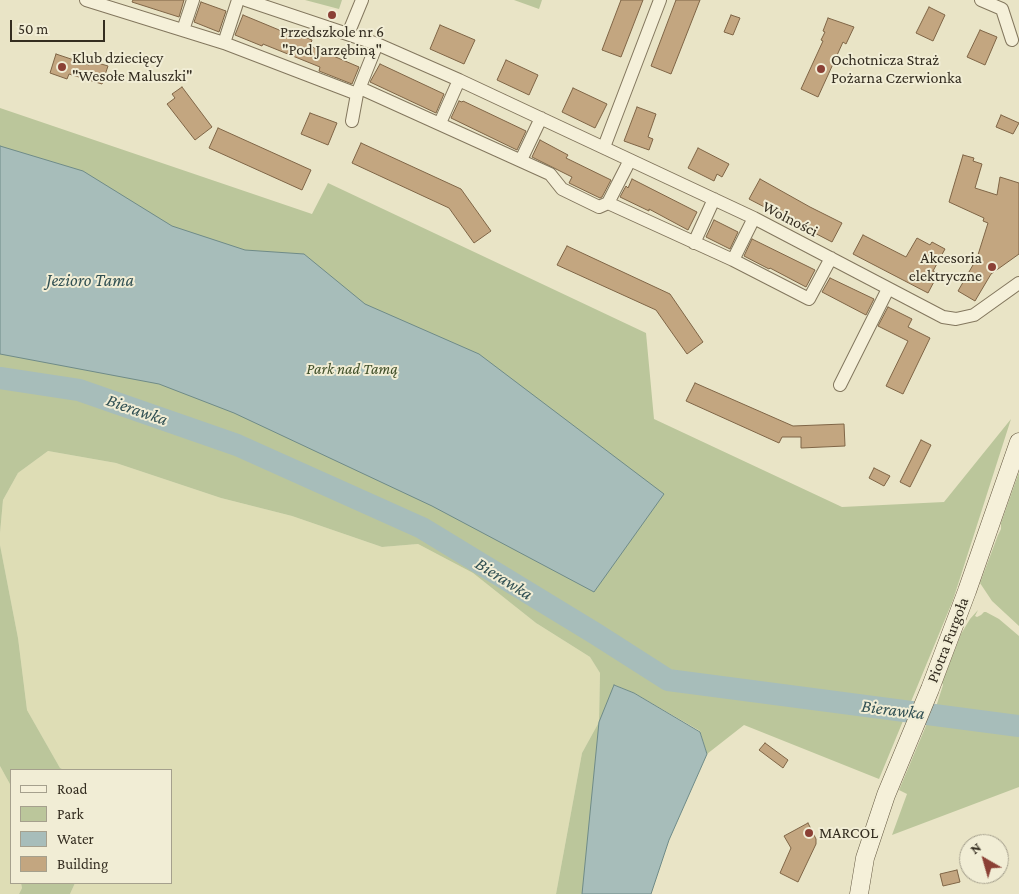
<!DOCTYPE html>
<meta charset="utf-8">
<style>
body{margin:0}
#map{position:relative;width:1019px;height:894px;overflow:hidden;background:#e9e4c6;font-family:"Crimson Pro",serif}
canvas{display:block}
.legend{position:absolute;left:10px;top:769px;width:162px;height:115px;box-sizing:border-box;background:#f1edd5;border:1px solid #a5a08d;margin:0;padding:6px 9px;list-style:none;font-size:15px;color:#342d20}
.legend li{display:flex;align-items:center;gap:10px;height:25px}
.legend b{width:25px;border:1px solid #a5a08d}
.north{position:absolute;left:959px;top:834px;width:50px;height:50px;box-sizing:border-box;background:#f1edd5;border:1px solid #a5a08d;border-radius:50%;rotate:322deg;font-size:14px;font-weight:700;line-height:20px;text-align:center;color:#342d20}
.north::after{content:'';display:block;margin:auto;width:18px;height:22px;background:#8b4035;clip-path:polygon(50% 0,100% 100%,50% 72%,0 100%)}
.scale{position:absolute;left:10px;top:20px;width:95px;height:22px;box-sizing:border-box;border:2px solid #342d20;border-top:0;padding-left:6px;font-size:15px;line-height:18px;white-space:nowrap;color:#342d20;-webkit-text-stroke:4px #f1edd5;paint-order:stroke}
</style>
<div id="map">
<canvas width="1019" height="894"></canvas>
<ul class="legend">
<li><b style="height:6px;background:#f5f0d9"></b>Road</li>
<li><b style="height:14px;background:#bbc69b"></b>Park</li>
<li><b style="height:14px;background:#a7bdba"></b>Water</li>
<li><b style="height:14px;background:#c3a680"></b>Building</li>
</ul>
<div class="north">N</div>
<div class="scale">50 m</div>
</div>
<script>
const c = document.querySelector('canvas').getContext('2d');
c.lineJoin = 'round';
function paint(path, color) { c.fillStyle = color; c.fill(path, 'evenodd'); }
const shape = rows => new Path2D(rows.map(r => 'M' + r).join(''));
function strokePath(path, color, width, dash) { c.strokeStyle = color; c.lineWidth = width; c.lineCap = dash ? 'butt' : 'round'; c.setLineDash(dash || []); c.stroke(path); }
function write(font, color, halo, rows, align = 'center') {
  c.font = font + ' "Crimson Pro",serif'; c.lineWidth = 4; c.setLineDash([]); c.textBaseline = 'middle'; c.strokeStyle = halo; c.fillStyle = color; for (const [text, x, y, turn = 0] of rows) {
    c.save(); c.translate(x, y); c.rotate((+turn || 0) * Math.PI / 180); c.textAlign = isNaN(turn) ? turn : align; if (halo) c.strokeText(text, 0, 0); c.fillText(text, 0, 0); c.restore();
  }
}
paint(shape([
 [48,451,116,463,221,498,292,516,382,547,418,544,473,573,536,623,590,657,600,673,599,722,582,753,556,894,70,894,75,883,171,883,171,770,64,770,60,768,27,710,18,638,0,545,0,533,3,500,18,473],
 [0,766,11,786,11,883,21,883,22,888,19,894,0,894]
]), '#deddb5');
paint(shape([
 [305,0,342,0,339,9],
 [514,0,542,0,539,9],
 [0,108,312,214,328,183,646,333,654,419,842,507,944,502,1011,419,953,600,879,779,744,725,707,754,700,731,634,693,614,685,583,892,582,894,556,894,582,753,599,722,600,673,590,657,536,623,473,573,418,544,382,547,292,516,221,498,116,463,48,451,18,473,3,500,0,533],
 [1019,472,1019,626,992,601,980,583,998,535,1001,529,1001,523],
 [0,545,18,638,27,710,60,768,64,770,11,770,11,786,0,766],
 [978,610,975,616,977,617,981,615,984,612,986,612,999,619,1019,636,1019,721,935,710,943,685,942,683,961,634,970,619],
 [928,721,1019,733,1019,787,892,835,907,794,899,790],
 [21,883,75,883,70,894,19,894,22,888]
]), '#bbc69b');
const water = shape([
 [0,146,83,171,172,226,245,250,304,254,365,304,479,354,664,494,594,592,432,506,234,413,159,384,0,354,0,146],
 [614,685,634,693,700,732,707,754,669,840,651,894,582,894,599,722,614,685]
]);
paint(water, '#a7bdba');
strokePath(water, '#6f8b88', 1);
strokePath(shape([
 [0,378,79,390,237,445,422,528,596,634,668,680,1019,726]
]), '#a7bdba', 22);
const building = shape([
 [133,0,184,0,179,17,132,2,133,0],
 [621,0,643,0,621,57,602,50,621,0],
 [676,0,700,0,671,74,651,66,676,0],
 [201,2,226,11,219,32,194,22,201,2],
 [929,7,945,15,933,41,916,33,929,7],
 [243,15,284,32,286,29,312,40,310,46,359,67,352,84,319,71,320,67,263,44,262,46,235,35,243,15],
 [731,15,740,18,733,35,724,32,731,15],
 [828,18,854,27,846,44,843,42,818,97,801,89,823,41,821,40,825,32,823,31,828,18],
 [440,25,475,40,464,64,430,49,440,25],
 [980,30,997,37,985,65,967,57,980,30],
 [56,54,89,65,91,61,108,66,102,84,69,74,67,79,50,73,56,54],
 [506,60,538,75,529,95,497,80,506,60],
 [380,64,444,94,436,113,370,82,380,64],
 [182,87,212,127,195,140,167,104,175,98,172,94,182,87],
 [573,88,607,104,595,128,562,112,573,88],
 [459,101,462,102,463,101,526,131,517,150,451,118,459,101],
 [637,107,656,114,648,137,653,139,649,150,624,141,637,107],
 [310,113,337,123,328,145,301,134,310,113],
 [1001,115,1019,123,1013,134,996,127,1001,115],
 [218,128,311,170,302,190,209,148,218,128],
 [540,140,568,155,566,158,611,180,602,197,600,198,569,183,572,177,532,157,540,140],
 [361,143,461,189,491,231,474,243,449,208,352,163,361,143],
 [698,148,729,164,722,177,717,174,714,181,688,168,698,148],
 [963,155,974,158,973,161,982,164,975,188,997,195,1000,177,1019,183,1019,254,991,274,975,301,958,291,977,258,988,223,983,221,984,218,949,202,963,155],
 [632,179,697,212,688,230,649,209,649,211,620,197,626,186,628,188,632,179],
 [760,179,810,207,842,223,832,242,749,199,760,179],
 [714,220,738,232,730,249,706,237,714,220],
 [863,235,906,257,917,238,930,245,932,242,945,249,933,271,938,274,928,293,853,254,863,235],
 [752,239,815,270,806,287,770,268,769,269,744,256,752,239],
 [567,246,670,294,703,342,687,354,656,310,557,265,567,246],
 [830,278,874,299,866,315,822,292,830,278],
 [888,307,912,319,908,327,930,338,903,394,886,386,908,341,878,326,888,307],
 [695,383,793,426,844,424,845,446,801,448,801,437,782,437,779,443,686,401,695,383],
 [921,440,931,445,910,487,900,482,921,440],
 [874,468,890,476,884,486,869,478,874,468],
 [765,743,788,760,783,768,759,750,765,743],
 [808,823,816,839,816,844,798,882,780,873,791,848,784,836,808,823],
 [957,870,960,882,943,886,940,874,957,870]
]);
paint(building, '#c3a680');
strokePath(building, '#7f6546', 1);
const minor = shape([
 [86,0,224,43,357,94],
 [246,0,377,44,459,80,754,218,943,317,956,319,974,315,1019,283],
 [981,0,1002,9,1012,40],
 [183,30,193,0],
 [348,34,362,0],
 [224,43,238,0],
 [360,88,550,174,562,189,599,207,608,203,733,260,809,299,831,258],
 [352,121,357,94,377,44],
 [440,123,459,80],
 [604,147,660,0],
 [521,160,541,118],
 [608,203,630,160],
 [694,243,714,199],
 [733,260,754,218],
 [840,385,888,289]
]);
const secondary = shape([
 [859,894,865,858,886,795,930,689,967,591,1019,442]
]);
strokePath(minor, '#83775e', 14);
strokePath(secondary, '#645841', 19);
strokePath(minor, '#f5f0d9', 12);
strokePath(secondary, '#f5f0d9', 18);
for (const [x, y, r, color] of [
 [332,15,5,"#8b4035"],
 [62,67,5,"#8b4035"],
 [821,69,5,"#8b4035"],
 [992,267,5,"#8b4035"],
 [809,833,5,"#8b4035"]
]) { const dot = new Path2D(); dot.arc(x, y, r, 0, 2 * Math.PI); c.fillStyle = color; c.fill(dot); strokePath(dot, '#f1edd5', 2); }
write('16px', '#342d20', '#f1edd5', [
 ["Przedszkole nr 6",332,32,"center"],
 ["\"Pod Jarzębiną\"",332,50,"center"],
 ["Klub dziecięcy",72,58],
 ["\"Wesołe Maluszki\"",72,76],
 ["Ochotnicza Straż",831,60],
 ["Pożarna Czerwionka",831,78],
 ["Akcesoria",982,258,"right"],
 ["elektryczne",982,276,"right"],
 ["MARCOL",819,833]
], 'left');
write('16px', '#342d20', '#f1edd5', [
 ["Wolności",790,219,27],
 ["Piotra Furgoła",948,640,-69]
]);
write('italic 16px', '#404f29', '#f1edd5', [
 ["Park nad Tamą",352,369]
]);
write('italic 18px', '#315053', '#f1edd5', [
 ["Jezioro Tama",90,280],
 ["Bierawka",137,410,19],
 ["Bierawka",504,579,32],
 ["Bierawka",893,710,7]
]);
</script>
